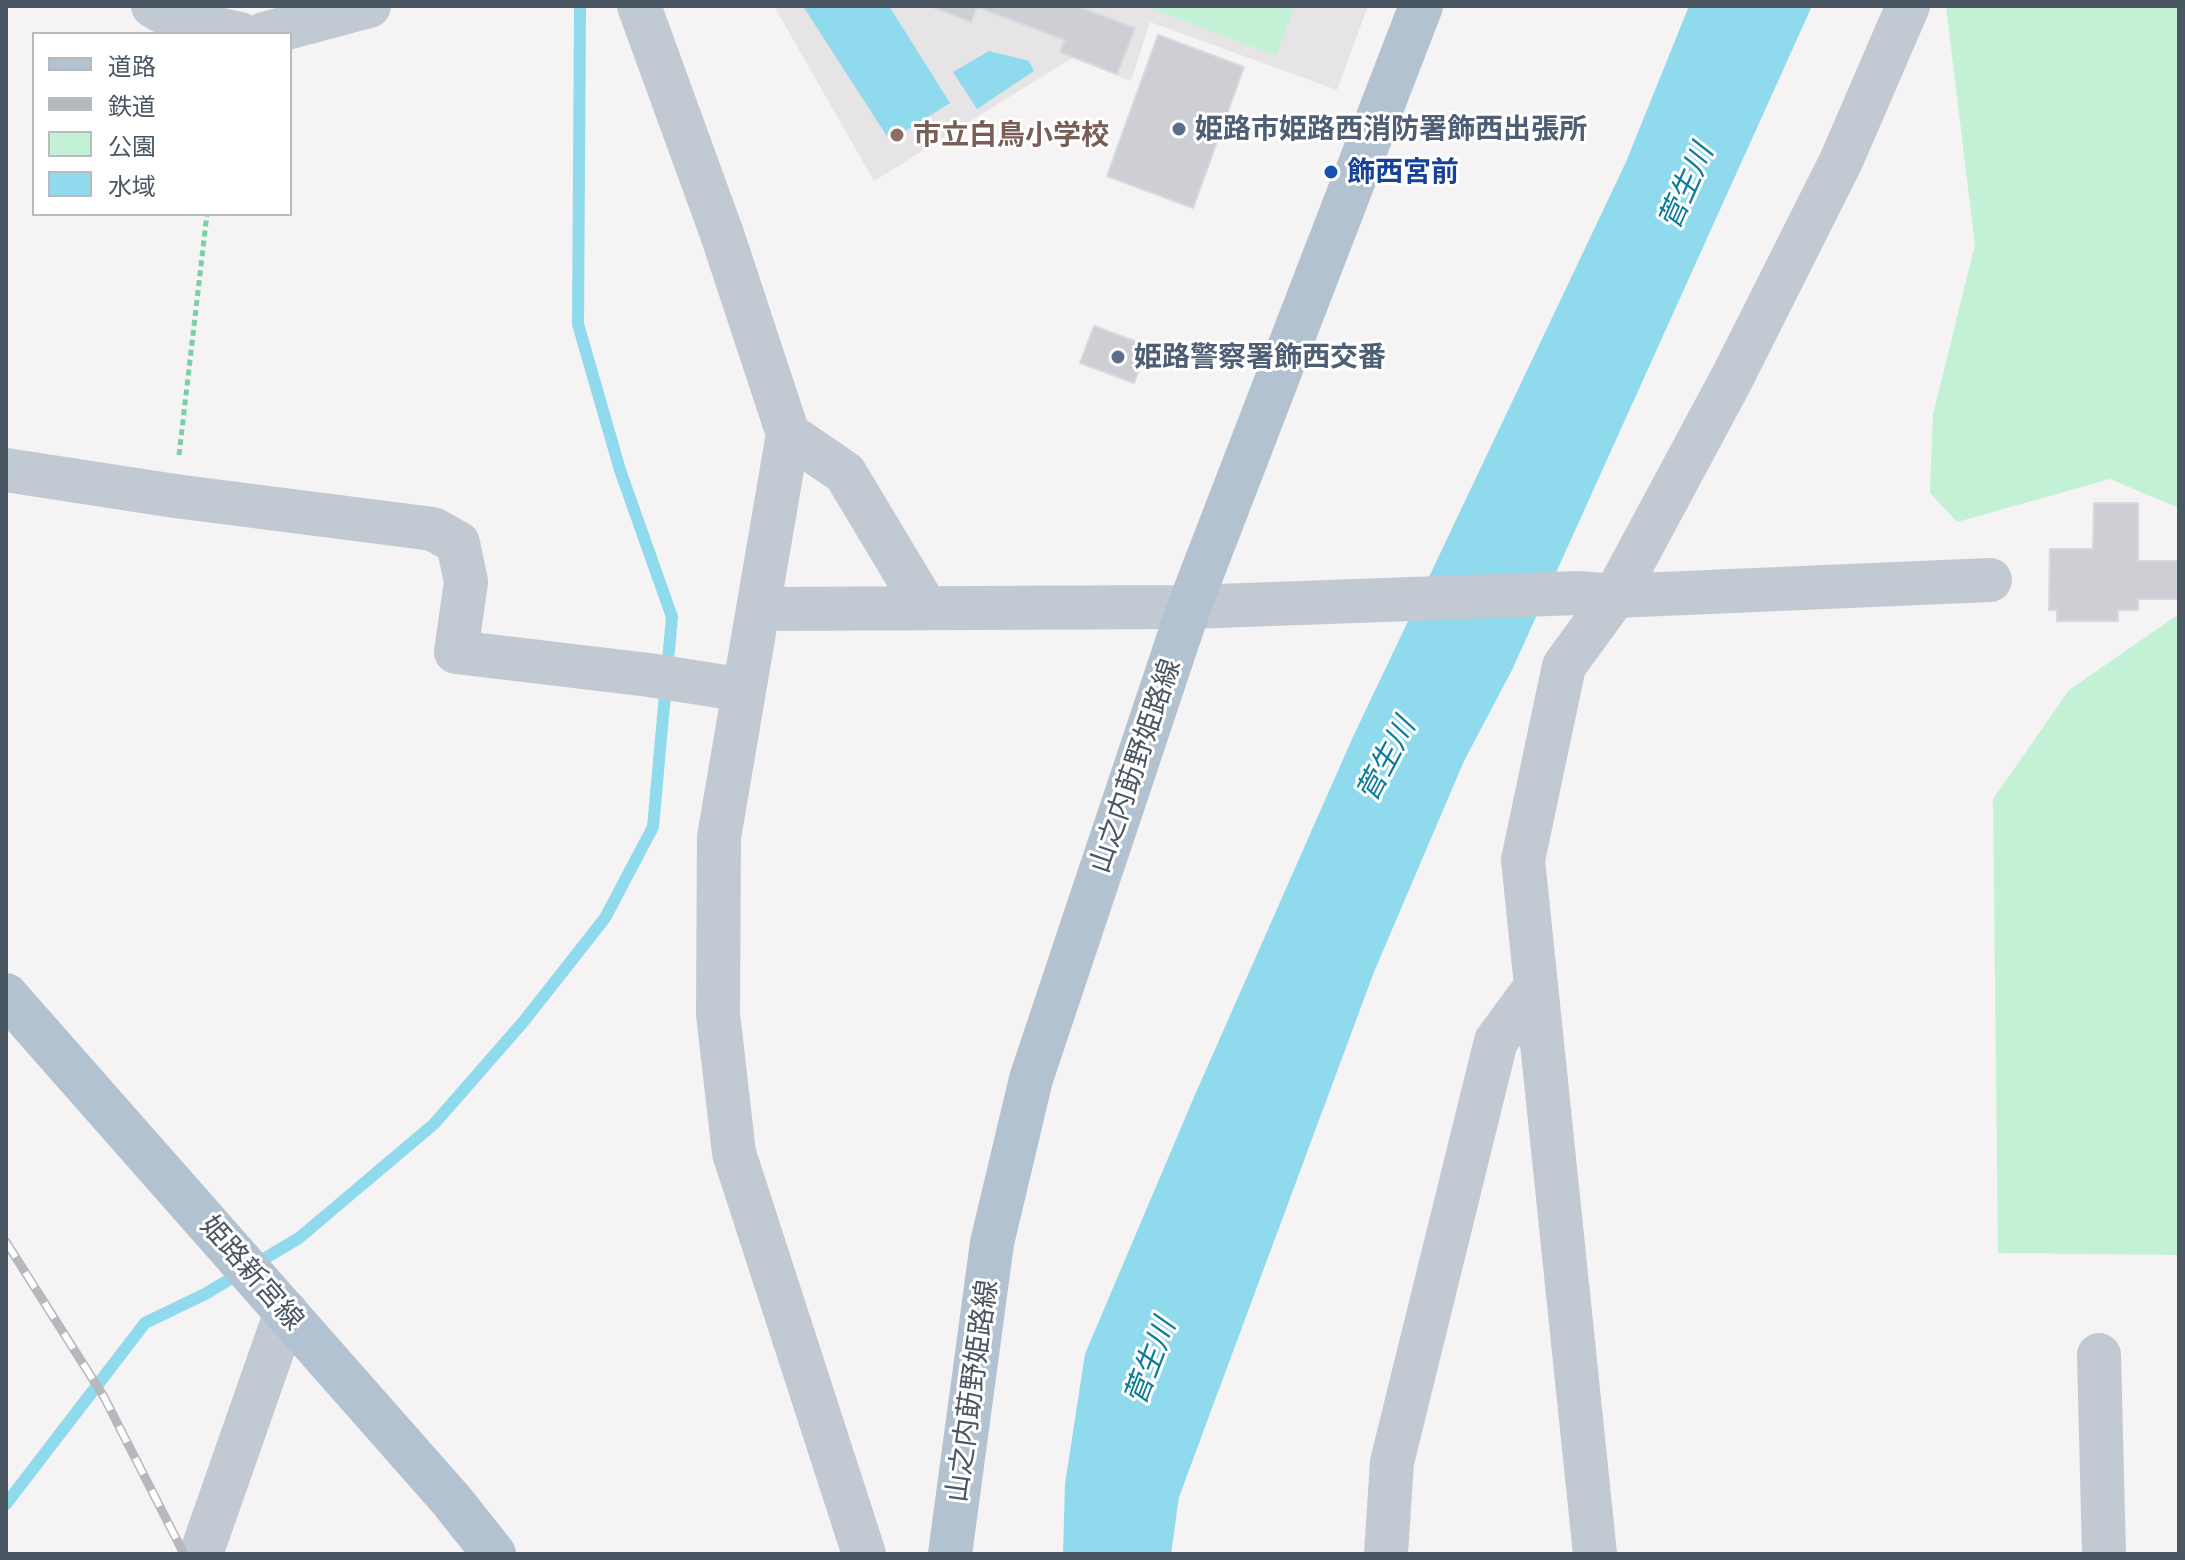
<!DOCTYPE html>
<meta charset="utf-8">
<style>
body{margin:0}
#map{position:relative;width:2185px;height:1560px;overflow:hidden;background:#f5f3f3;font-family:Lato,"Noto Sans JP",sans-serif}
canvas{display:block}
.frame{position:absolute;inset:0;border:8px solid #4a5661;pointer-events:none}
.legend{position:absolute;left:32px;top:32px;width:260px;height:184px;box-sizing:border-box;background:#fff;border:2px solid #b7bbc0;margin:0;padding:10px 14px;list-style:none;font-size:24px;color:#4a5661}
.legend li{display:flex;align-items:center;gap:16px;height:40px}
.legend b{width:40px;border:2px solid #b7bbc0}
</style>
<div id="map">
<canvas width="2185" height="1560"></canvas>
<div class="frame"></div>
<ul class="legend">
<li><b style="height:10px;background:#b3c2d1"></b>道路</li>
<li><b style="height:10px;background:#b5b8bd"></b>鉄道</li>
<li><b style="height:22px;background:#c3f1d5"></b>公園</li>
<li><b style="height:22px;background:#90daee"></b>水域</li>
</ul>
</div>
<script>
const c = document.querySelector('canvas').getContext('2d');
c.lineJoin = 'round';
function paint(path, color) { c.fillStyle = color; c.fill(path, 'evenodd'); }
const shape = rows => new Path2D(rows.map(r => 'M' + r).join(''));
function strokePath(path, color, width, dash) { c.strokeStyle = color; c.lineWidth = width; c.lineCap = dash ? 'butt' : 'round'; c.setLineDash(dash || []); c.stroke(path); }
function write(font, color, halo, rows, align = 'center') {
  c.font = font + ' Lato,"Noto Sans JP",sans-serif'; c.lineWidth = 6; c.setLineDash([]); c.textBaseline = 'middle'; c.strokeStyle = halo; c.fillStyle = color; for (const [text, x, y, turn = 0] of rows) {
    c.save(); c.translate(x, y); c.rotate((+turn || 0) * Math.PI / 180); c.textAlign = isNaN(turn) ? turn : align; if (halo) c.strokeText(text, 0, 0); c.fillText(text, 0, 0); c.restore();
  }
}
paint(shape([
 [774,6,1368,6,1337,90,1150,22,1131,81,1072,58,874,181]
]), '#e6e4e5');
paint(shape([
 [1145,6,1295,6,1276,56],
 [1946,6,2179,6,2179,508,2110,479,1957,522,1930,493,1933,414,1975,245],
 [2179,614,2179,1255,1998,1253,1993,799,2069,690]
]), '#c3f1d5');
paint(shape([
 [803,6,889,6,950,103,890,141],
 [1689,6,1812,6,1512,670,1464,761,1374,972,1179,1497,1171,1554,1063,1554,1065,1484,1085,1354,1194,1097,1352,739,1626,162],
 [989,51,1029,61,1034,71,977,109,953,72]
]), '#90daee');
strokePath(shape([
 [6,1504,145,1323,205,1294,299,1238,434,1124,524,1021,605,918,653,827,672,617,620,470,578,324,580,6]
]), '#90daee', 12);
const building = shape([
 [930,6,1076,6,1135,28,1117,74,1060,52,1065,40,977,7,971,22,930,6],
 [1158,35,1244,67,1193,208,1107,176,1158,35],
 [1094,326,1148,346,1134,383,1080,363,1094,326],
 [2094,503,2138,503,2138,561,2179,561,2179,599,2138,599,2138,610,2118,610,2118,621,2057,621,2057,610,2049,610,2050,549,2093,549,2094,503]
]);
paint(building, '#cdcfd5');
strokePath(building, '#d7d9de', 2);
strokePath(shape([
 [179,455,207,214]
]), '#7ad0a6', 5, [6, 4]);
strokePath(shape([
 [153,6,177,20,240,34],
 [639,6,722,234,788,434,719,837,718,1014,734,1153,864,1554],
 [264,34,369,6],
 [788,434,845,473,926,608],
 [6,470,175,496,433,529,458,543,466,582,456,652,649,675,744,690],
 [758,609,1189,607,1578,593,1615,596,1990,580],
 [2099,1355,2104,1554],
 [201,1554,286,1312],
 [1386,1554,1392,1462,1496,1041,1535,988],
 [1595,1554,1523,860,1564,666,1615,596,1732,378,1841,161,1908,6]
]), '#c1cad2', 44);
strokePath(shape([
 [6,995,452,1501,494,1554],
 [950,1554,992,1243,1031,1079,1189,607,1421,6]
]), '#b3c2d1', 44);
const rail = shape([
 [6,1242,104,1397,184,1554]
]);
strokePath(rail, '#b5b8bd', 9);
strokePath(rail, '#fff', 6, [18]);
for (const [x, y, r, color] of [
 [1179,129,8,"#5c6f8a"],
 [897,135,8,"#8d6e63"],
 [1331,172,8,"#1a4fb4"],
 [1118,357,8,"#5c6f8a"]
]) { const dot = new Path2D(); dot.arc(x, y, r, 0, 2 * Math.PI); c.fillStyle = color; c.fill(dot); strokePath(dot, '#fff', 3); }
write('bold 28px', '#4e5e75', '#fff', [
 ["姫路市姫路西消防署飾西出張所",1195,129],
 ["姫路警察署飾西交番",1134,357]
], 'left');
write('bold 28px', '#785e54', '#fff', [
 ["市立白鳥小学校",913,135]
], 'left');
write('bold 28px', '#164399', '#fff', [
 ["飾西宮前",1347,172]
], 'left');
write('28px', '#4a5661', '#fff', [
 ["山之内莇野姫路線",1135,766,-71],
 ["姫路新宮線",252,1273,49],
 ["山之内莇野姫路線",972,1391,-82]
]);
write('italic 30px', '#0c7c9b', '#fff', [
 ["菅生川",1686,187,-66],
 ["菅生川",1386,760,-62],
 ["菅生川",1150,1362,-69]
]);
</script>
